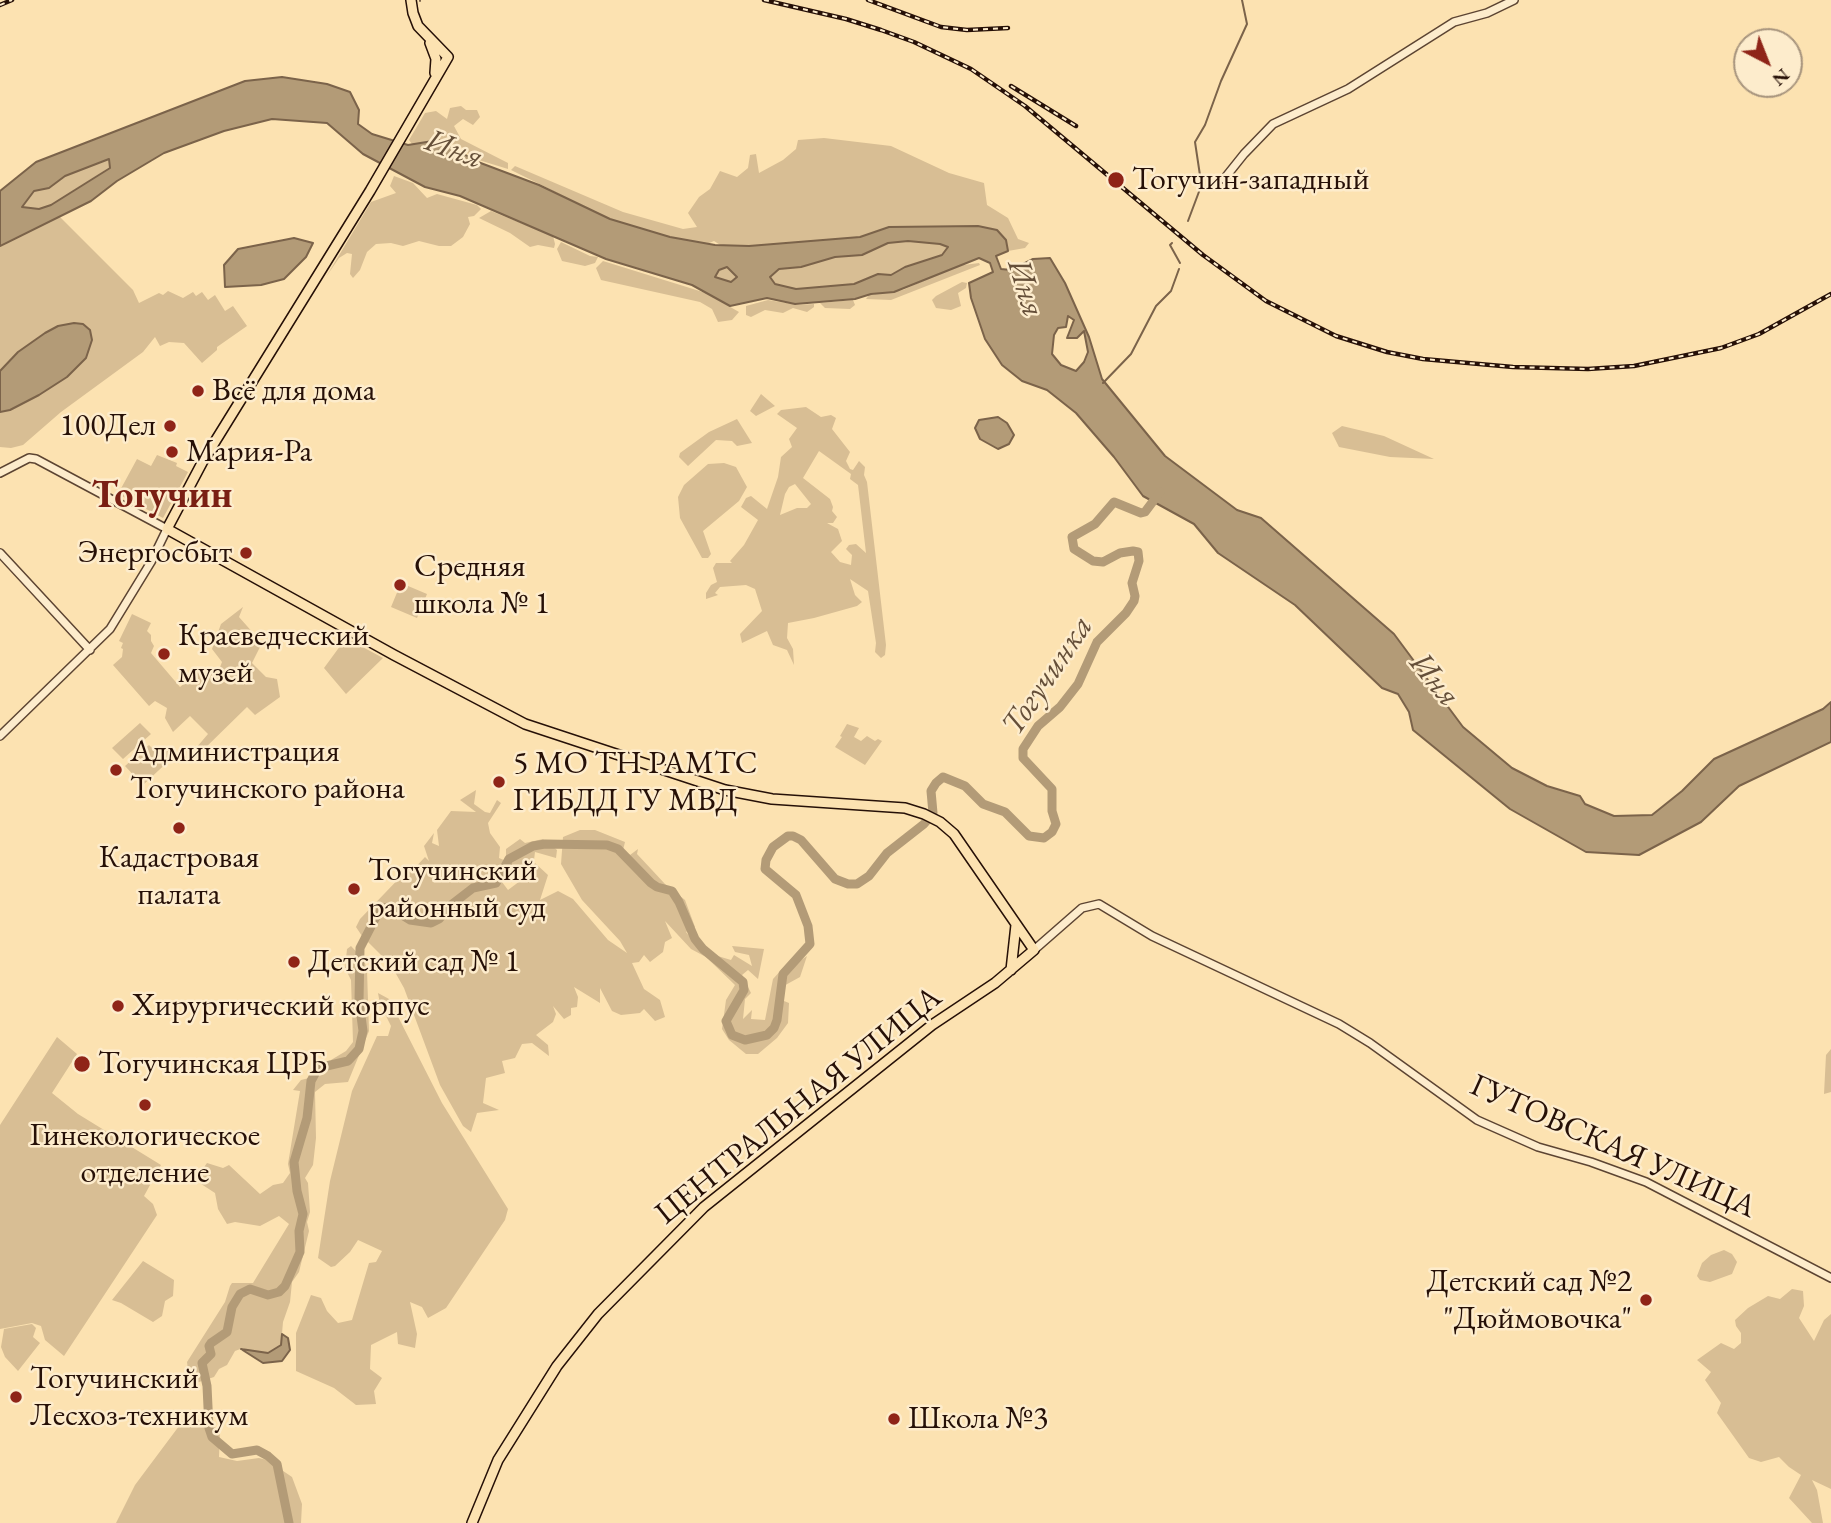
<!DOCTYPE html>
<meta charset="utf-8">
<style>
body{margin:0}
#map{position:relative;width:1831px;height:1523px;overflow:hidden;background:#fce2b1;font-family:"EB Garamond",serif}
canvas{display:block}
.north{position:absolute;left:1733px;top:28px;width:70px;height:70px;box-sizing:border-box;background:#fdeccc;border:2px solid #a7947d;border-radius:50%;rotate:138deg;font-size:19px;font-weight:700;line-height:28px;text-align:center;color:#261007}
.north::after{content:'';display:block;margin:auto;width:24px;height:32px;background:#8f2418;clip-path:polygon(50% 0,100% 100%,50% 72%,0 100%)}
</style>
<div id="map">
<canvas width="1831" height="1523"></canvas>
<div class="north">N</div>
</div>
<script>
const c = document.querySelector('canvas').getContext('2d');
c.lineJoin = 'round';
function paint(path, color) { c.fillStyle = color; c.fill(path, 'evenodd'); }
const shape = rows => new Path2D(rows.map(r => 'M' + r).join(''));
function strokePath(path, color, width, dash) { c.strokeStyle = color; c.lineWidth = width; c.lineCap = dash ? 'butt' : 'round'; c.setLineDash(dash || []); c.stroke(path); }
function write(font, color, halo, rows, align = 'center') {
  c.font = font + ' "EB Garamond",serif'; c.lineWidth = 5; c.setLineDash([]); c.textBaseline = 'middle'; c.strokeStyle = halo; c.fillStyle = color; for (const [text, x, y, turn = 0] of rows) {
    c.save(); c.translate(x, y); c.rotate((+turn || 0) * Math.PI / 180); c.textAlign = isNaN(turn) ? turn : align; if (halo) c.strokeText(text, 0, 0); c.fillText(text, 0, 0); c.restore();
  }
}
paint(shape([
 [461,106,466,110,477,110,480,117,473,125,463,119,454,126,461,139,508,163,508,169,469,157,466,149,439,140,412,144,409,140,425,113,436,111,447,119,450,108],
 [824,138,891,146,949,173,984,183,987,205,1008,218,1018,239,1029,243,1025,248,1008,251,1006,240,978,226,889,227,860,237,825,241,749,246,722,246,714,241,707,244,670,237,610,219,511,170,515,166,623,212,683,229,697,227,688,213,699,197,710,189,720,171,737,177,748,168,750,155,756,154,759,173,783,160,796,149,798,140],
 [109,159,110,167,51,205,39,209,21,207,34,191,49,188,65,176],
 [394,176,413,183,427,198,437,194,477,205,481,209,474,216,468,217,470,224,463,237,451,246,439,246,419,241,403,246,391,243,376,244,367,252,360,270,353,278,350,274,352,254,347,253,339,258,326,277,371,202,396,193,390,186],
 [491,211,553,236,555,244,554,248,538,245,530,247,510,233,479,218],
 [59,216,133,290,139,303,159,293,163,295,168,291,183,298,193,292,196,296,202,292,208,300,215,295,225,311,233,306,247,326,217,347,217,350,202,363,184,343,169,342,160,346,155,337,143,352,61,412,23,445,11,448,0,447,0,247],
 [908,241,940,244,948,247,942,255,905,267,891,275,878,274,854,284,796,289,775,284,770,277,779,269,801,267,835,257,862,255,888,243],
 [561,242,590,256,598,257,595,263,585,266,562,261,557,249],
 [603,261,706,293,739,312,732,320,718,322,712,309,700,302,601,280,596,268],
 [979,263,980,265,891,300,866,299,869,295,903,290,956,266],
 [727,266,737,277,730,282,714,277,719,270],
 [962,282,967,283,966,288,958,293,961,306,951,310,936,308,932,300,936,296],
 [768,300,798,305,814,304,814,307,807,312,793,308,783,313,765,310,751,317,746,315,746,306],
 [853,300,855,305,850,309,825,308,820,303],
 [761,394,775,406,756,416,750,411],
 [806,407,821,417,831,415,836,418,832,429,850,452,846,461,850,469,853,470,859,461,865,467,864,475,867,482,886,645,885,655,881,658,875,652,876,643,868,591,850,579,855,595,862,602,857,606,814,618,788,623,787,638,793,649,794,665,787,650,773,645,767,631,742,643,740,634,762,611,755,589,746,585,720,587,715,593,718,595,706,599,706,593,711,585,717,582,713,568,716,563,732,563,730,561,744,545,758,520,741,507,746,498,751,496,767,509,778,477,781,457,792,447,789,439,797,428,777,414,781,410],
 [819,451,851,474,850,479,858,485,866,553,856,544,849,545,846,549,852,555,851,565,840,562,831,552,842,541,838,529,827,523,833,523,837,517,832,511,833,507,830,499,803,478],
 [795,484,811,504,807,508,797,508,780,515,785,494,789,487],
 [737,419,752,443,737,446,732,441,716,440,688,466,679,457,680,453,709,432],
 [1342,426,1384,436,1434,459,1390,457,1339,447,1332,433],
 [157,455,177,463,176,466,188,472,163,518,118,494,137,459,151,466],
 [724,463,736,467,747,487,739,501,703,531,711,554,708,558,702,558,680,518,678,497,684,485,708,464],
 [401,583,427,594,417,618,391,607],
 [243,607,239,617,262,643,252,663,266,677,277,679,280,697,255,715,247,707,200,753,196,748,208,734,190,716,173,732,165,718,167,708,155,701,149,706,113,665,122,657,123,649,121,648,123,643,119,641,132,614,151,623,147,631,151,635,151,641,154,646,151,653,180,687,202,669,217,675,222,662,212,649,221,624],
 [346,638,383,658,346,694,324,668],
 [140,723,151,734,123,759,112,748],
 [847,724,859,728,854,737,861,741,867,736,875,741,878,739,882,741,865,765,835,747,842,737,840,736],
 [149,745,158,754,166,747,174,756,143,785,125,766],
 [476,790,474,804,485,812,490,813,497,800,501,803,488,823,490,833,500,847,499,858,506,861,506,849,520,839,525,843,543,839,557,850,556,858,535,852,534,860,516,871,506,871,502,882,508,890,532,872,535,863,548,875,540,900,558,891,573,899,608,940,627,953,620,941,582,900,561,864,563,837,580,830,595,830,625,842,623,850,630,855,638,849,637,854,652,870,665,884,685,900,695,927,686,932,701,951,731,960,734,955,752,966,749,955,735,952,732,946,764,949,758,979,748,970,742,975,751,993,745,999,743,1019,752,1010,751,1019,765,1020,773,979,783,968,779,981,784,979,797,963,807,956,800,977,780,988,784,1001,789,1003,788,1023,777,1038,758,1054,746,1054,729,1040,722,1029,726,1000,735,985,706,957,691,949,665,921,672,938,665,942,663,952,650,962,644,955,639,962,632,963,644,989,660,1000,665,1017,655,1021,644,1009,640,1013,621,1015,612,1011,600,988,600,1003,574,987,578,997,577,1007,571,1008,571,1015,564,1019,553,1006,556,1014,553,1022,536,1035,548,1045,549,1056,532,1043,522,1044,515,1058,502,1061,505,1073,486,1078,483,1103,499,1110,477,1113,471,1132,463,1126,440,1085,404,988,391,965,362,936,356,927,360,919,409,868,411,872,425,857,429,861,424,846,434,833,432,843,439,846,437,830,451,811,476,812,460,800],
 [351,946,364,960,367,970,369,1031,348,1082,325,1084,315,1092,316,1138,313,1165,305,1178,308,1183,310,1212,307,1222,309,1231,299,1272,292,1282,290,1302,283,1322,281,1345,268,1353,249,1352,243,1348,235,1351,227,1365,219,1369,214,1377,190,1385,187,1362,225,1302,230,1286,232,1283,253,1283,289,1224,279,1216,260,1226,235,1222,227,1224,218,1209,215,1193,195,1180,207,1163,223,1168,229,1165,260,1194,273,1185,283,1183,290,1173,288,1164,300,1091,293,1090,301,1080,325,1074,331,1060,346,1051,353,1042,351,980,345,968,347,949],
 [378,993,389,999,442,1103,508,1209,505,1220,446,1308,428,1318,422,1307,410,1302,417,1334,415,1348,398,1344,397,1332,371,1345,370,1369,382,1378,374,1391,376,1404,356,1405,334,1388,296,1371,296,1333,311,1295,321,1298,327,1311,338,1323,352,1320,369,1263,376,1262,382,1251,358,1240,350,1252,335,1266,331,1267,318,1258,330,1181,352,1091,377,1036,388,1036,391,1026,380,1004],
 [57,1037,77,1054,52,1093,78,1114,161,1165,144,1196,153,1204,157,1215,64,1356,45,1340,41,1326,32,1323,0,1329,0,1125],
 [1831,1049,1831,1092,1824,1094,1826,1055],
 [1724,1250,1732,1254,1737,1262,1732,1274,1710,1282,1700,1280,1697,1276,1702,1263,1711,1255],
 [143,1261,174,1280,173,1296,165,1301,162,1316,153,1322,121,1303,112,1300],
 [1792,1289,1803,1291,1804,1306,1799,1318,1814,1341,1824,1320,1831,1314,1831,1489,1812,1480,1817,1490,1823,1523,1812,1523,1789,1498,1801,1475,1789,1467,1779,1457,1761,1462,1749,1458,1717,1413,1721,1403,1705,1380,1711,1372,1697,1360,1721,1343,1734,1349,1741,1343,1741,1333,1736,1326,1735,1320,1748,1308,1768,1296,1780,1299],
 [32,1324,36,1328,33,1337,40,1343,18,1371,5,1357,1,1347,4,1329],
 [188,1414,220,1430,219,1457,237,1461,259,1458,267,1460,292,1477,302,1504,301,1523,116,1523,135,1485]
]), '#d8be94');
const water = shape([
 [282,77,327,84,350,92,359,110,358,124,372,134,408,145,439,140,478,162,539,185,610,219,670,237,715,245,749,246,860,237,889,227,978,226,997,230,1006,240,1008,251,996,256,1001,269,1011,270,1033,259,1050,258,1065,283,1089,337,1102,379,1165,456,1237,510,1261,518,1394,634,1463,727,1512,768,1547,786,1580,796,1585,804,1614,816,1652,815,1682,791,1714,759,1823,709,1831,702,1831,742,1739,786,1701,822,1639,855,1586,852,1510,809,1413,730,1409,712,1398,694,1382,688,1295,605,1218,553,1194,524,1143,496,1114,457,1076,413,1047,390,1022,381,1002,365,985,339,971,298,969,283,993,272,990,263,979,258,894,292,871,294,855,299,795,304,767,298,730,306,692,285,606,259,460,196,425,187,363,154,327,123,272,119,224,131,164,153,117,181,91,201,0,246,0,191,36,162,245,81,282,77],
 [109,159,110,168,51,205,39,209,22,207,34,191,49,188,65,176,109,159],
 [908,241,940,244,948,247,942,255,905,267,891,275,878,274,854,284,796,289,775,284,770,277,779,269,801,267,835,257,862,255,888,243,908,241],
 [727,267,737,277,731,282,715,277,719,270,727,267],
 [1068,316,1074,320,1067,338,1077,338,1084,331,1088,352,1084,362,1076,371,1061,365,1052,354,1054,335,1058,328,1066,327,1068,316],
 [294,238,313,243,306,257,284,279,261,285,225,287,224,265,238,249,294,238],
 [74,323,83,324,90,330,92,340,86,358,67,377,39,395,10,410,0,412,0,371,18,352,45,333,58,326,74,323],
 [998,417,1007,423,1014,435,1009,444,998,449,980,439,975,428,979,420,998,417],
 [282,1334,288,1338,290,1350,282,1361,263,1363,241,1349,268,1353,281,1345,282,1334]
]);
paint(water, '#b39b77');
strokePath(water, '#7b634a', 2);
strokePath(shape([
 [420,1,420,0],
 [1201,182,1195,142,1205,125,1221,81,1247,24,1242,0],
 [1188,221,1200,189],
 [1172,243,1170,245,1180,263],
 [1103,383,1131,354,1156,306,1171,291,1179,269]
]), '#7b634a', 2);
strokePath(shape([
 [289,1523,277,1464,268,1456,257,1450,232,1454,212,1437,209,1428,207,1386,202,1363,211,1354,209,1346,211,1343,227,1332,232,1307,240,1294,250,1289,268,1295,279,1292,285,1286,300,1252,299,1231,303,1214,297,1191,294,1162,307,1118,311,1081,318,1068,348,1061,359,1049,363,1031,359,1001,360,948,377,915,383,908,389,907,410,920,431,923,439,919,451,905,473,888,496,883,509,859,533,846,545,844,607,845,618,849,651,883,657,887,672,891,679,902,695,939,703,949,743,982,744,990,726,1021,732,1035,745,1040,767,1035,774,1028,777,1020,783,974,810,944,808,926,796,895,765,869,766,860,773,847,788,836,793,836,801,840,835,879,848,884,857,884,869,876,887,853,924,824,933,813,931,791,936,783,943,777,965,786,983,804,1005,812,1029,836,1044,838,1052,832,1056,824,1052,811,1052,789,1023,758,1023,749,1038,726,1060,707,1078,684,1097,642,1126,613,1134,601,1135,596,1132,583,1139,561,1138,552,1133,551,1120,553,1103,562,1093,561,1074,549,1072,537,1095,524,1114,502,1141,513,1145,512,1160,492]
]), '#b39b77', 9);
const minor = shape([
 [1224,179,1244,154,1273,124,1348,89,1454,22,1487,13,1514,0],
 [0,473,29,458,36,459,167,529,151,562,110,629,0,736],
 [0,553,90,650],
 [1034,950,1082,908,1099,904,1152,936,1339,1024,1370,1043,1477,1120,1538,1147,1591,1162,1646,1182,1831,1278]
]);
const major = shape([
 [411,0,413,13,418,26,448,57,370,191,203,461,167,529,394,655,525,724,725,790,772,799,905,808,924,814,940,822,954,834,1034,950],
 [430,43,436,59,435,73],
 [1011,970,1016,925],
 [472,1523,498,1460,557,1366,598,1314,704,1207,932,1025,995,983,1034,950]
]);
strokePath(minor, '#5c4432', 10);
strokePath(major, '#261007', 12);
strokePath(minor, '#fdeccc', 7);
strokePath(major, '#fce2b1', 9);
const rail = shape([
 [764,0,846,19,881,30,914,42,971,69,1025,106,1203,255,1266,301,1336,336,1387,352,1423,359,1513,367,1588,369,1634,366,1721,348,1759,334,1831,294],
 [868,0,941,27,967,30,1008,28],
 [0,5,12,0],
 [1011,86,1076,126]
]);
strokePath(rail, '#261007', 4.5);
strokePath(rail, '#fdeccc', 2, [5]);
for (const [x, y, r, color] of [
 [1116,180,9,"#8f2418"],
 [198,391,7,"#8f2418"],
 [170,426,7,"#8f2418"],
 [172,452,7,"#8f2418"],
 [246,553,7,"#8f2418"],
 [400,585,7,"#8f2418"],
 [164,654,7,"#8f2418"],
 [116,770,7,"#8f2418"],
 [499,782,7,"#8f2418"],
 [179,828,7,"#8f2418"],
 [354,889,7,"#8f2418"],
 [294,962,7,"#8f2418"],
 [118,1006,7,"#8f2418"],
 [82,1064,9,"#8f2418"],
 [145,1105,7,"#8f2418"],
 [1646,1300,7,"#8f2418"],
 [16,1397,7,"#8f2418"],
 [894,1419,7,"#8f2418"]
]) { const dot = new Path2D(); dot.arc(x, y, r, 0, 2 * Math.PI); c.fillStyle = color; c.fill(dot); strokePath(dot, '#fdeccc', 2.5); }
write('32px', '#261007', '#fdeccc', [
 ["Тогучин-западный",1132,180],
 ["Всё для дома",212,391],
 ["100Дел",156,426,"right"],
 ["Мария-Ра",186,452],
 ["Энергосбыт",232,553,"right"],
 ["Средняя",414,567],
 ["школа № 1",414,604],
 ["Краеведческий",178,636],
 ["музей",178,673],
 ["Администрация",130,752],
 ["Тогучинского района",130,789],
 ["5 МО ТН РАМТС",513,764],
 ["ГИБДД ГУ МВД",513,801],
 ["Кадастровая",179,858,"center"],
 ["палата",179,895,"center"],
 ["Тогучинский",368,871],
 ["районный суд",368,908],
 ["Детский сад № 1",308,962],
 ["Хирургический корпус",132,1006],
 ["Тогучинская ЦРБ",98,1064],
 ["Гинекологическое",145,1136,"center"],
 ["отделение",145,1173,"center"],
 ["Детский сад №2",1632,1282,"right"],
 ["\"Дюймовочка\"",1632,1319,"right"],
 ["Тогучинский",30,1379],
 ["Лесхоз-техникум",30,1416],
 ["Школа №3",908,1419]
], 'left');
write('32px', '#261007', '#fdeccc', [
 ["ЦЕНТРАЛЬНАЯ УЛИЦА",799,1106,-39],
 ["ГУТОВСКАЯ УЛИЦА",1613,1147,24]
]);
write('italic 33px', '#654f39', '#fdeccc', [
 ["Иня",454,150,20],
 ["Иня",1025,288,73],
 ["Тогучинка",1048,676,-56],
 ["Иня",1434,680,51]
]);
write('bold 38px', '#7a1f14', '#fdeccc', [
 ["Тогучин",162,497]
]);
</script>
